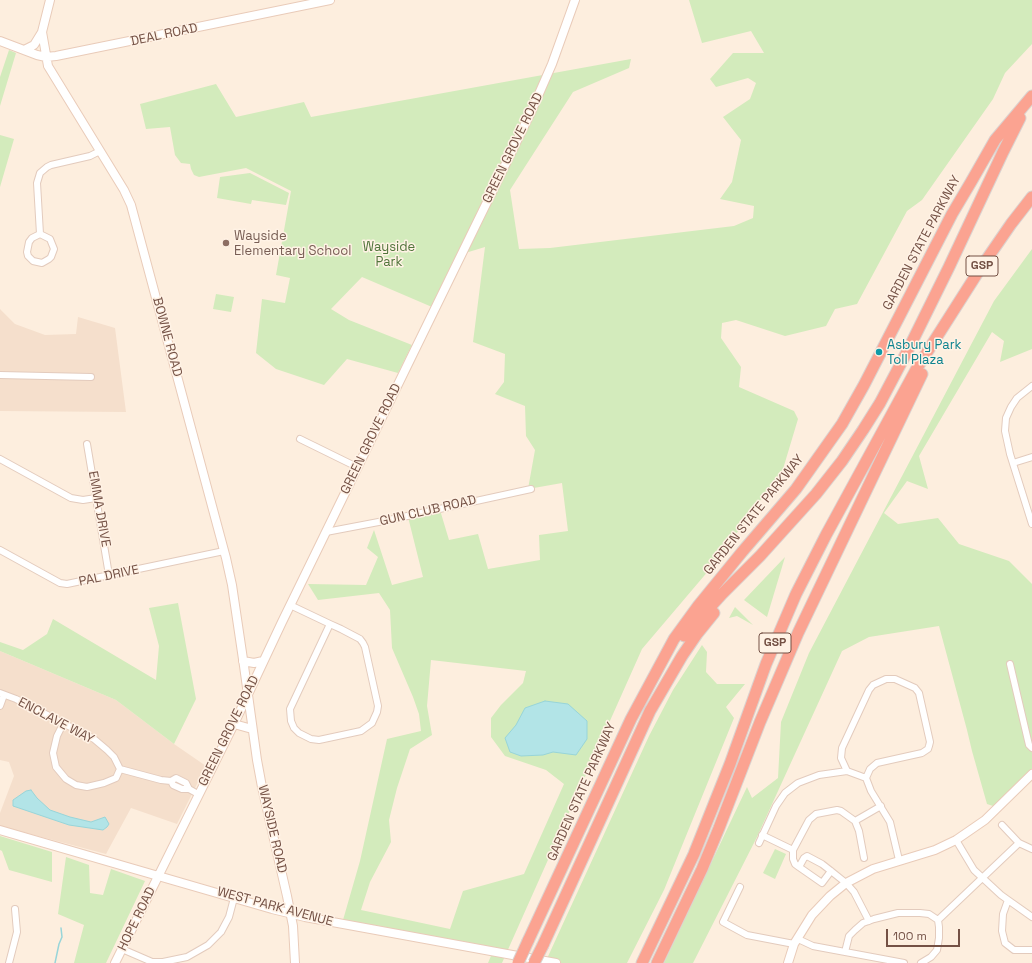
<!DOCTYPE html>
<style>
body{margin:0}
#map{position:relative;width:1032px;height:963px;overflow:hidden;background:#fdeede;font-family:"Space Grotesk",sans-serif}
canvas{display:block}
.scale{position:absolute;left:886px;top:929px;width:74px;height:18px;box-sizing:border-box;border:2px solid #745145;border-top:0;padding-left:5px;font-size:12px;line-height:14px;white-space:nowrap;color:#745145;-webkit-text-stroke:3px #fff2e5;paint-order:stroke}
</style>
<div id="map">
<canvas width="1032" height="963"></canvas>
<div class="scale">100 m</div>
</div>
<script>
const c = document.querySelector('canvas').getContext('2d');
c.lineJoin = 'round';
function paint(path, color) { c.fillStyle = color; c.fill(path, 'evenodd'); }
const shape = rows => new Path2D(rows.map(r => 'M' + r).join(''));
function strokePath(path, color, width, dash) { c.strokeStyle = color; c.lineWidth = width; c.lineCap = dash ? 'butt' : 'round'; c.setLineDash(dash || []); c.stroke(path); }
function write(font, color, halo, rows, align = 'center') {
  c.font = font + ' "Space Grotesk",sans-serif'; c.lineWidth = 3; c.setLineDash([]); c.textBaseline = 'middle'; c.strokeStyle = halo; c.fillStyle = color; for (const [text, x, y, turn = 0] of rows) {
    c.save(); c.translate(x, y); c.rotate((+turn || 0) * Math.PI / 180); c.textAlign = isNaN(turn) ? turn : align; if (halo) c.strokeText(text, 0, 0); c.fillText(text, 0, 0); c.restore();
  }
}
paint(shape([
 [0,309,15,324,45,335,76,334,78,317,115,328,126,412,0,411],
 [0,651,116,700,174,744,206,766,177,824,131,808,106,854,0,826,0,813,14,776,9,762,0,760]
]), '#f5dfcc');
paint(shape([
 [689,0,1032,0,1032,44,1005,73,993,99,922,200,907,211,857,304,835,309,826,326,785,336,736,320,722,323,721,338,741,367,739,387,794,411,798,419,783,469,715,563,642,649,502,963,488,963,493,951,343,920,360,861,387,739,421,731,419,714,413,697,392,648,390,610,379,593,318,600,308,584,366,585,378,557,367,548,374,530,392,585,423,577,408,517,440,510,449,540,478,534,488,569,540,560,539,535,568,531,562,483,528,489,535,450,526,436,525,406,495,394,504,382,505,354,473,342,485,247,462,254,432,307,362,277,331,309,349,320,412,345,398,373,347,359,324,385,276,369,256,353,262,299,285,303,290,278,276,275,291,191,246,168,199,177,194,175,191,169,190,164,181,163,175,155,170,127,146,129,140,104,216,84,236,117,304,102,311,117,631,59,629,68,573,92,510,190,519,249,550,248,734,226,753,218,754,206,720,199,732,182,741,140,723,117,750,99,756,83,748,78,716,87,710,79,733,53,764,53,751,31,702,43],
 [431,660,526,671,523,683,501,705,491,718,491,737,505,756,546,770,564,784,524,874,463,891,450,929,361,910,370,882,391,842,389,820,397,788,410,749,432,735,427,706],
 [9,50,16,53,0,106,0,77],
 [0,135,14,139,0,187],
 [250,173,289,193,286,205,252,200,251,204,217,198,220,177],
 [1032,249,1032,349,1000,362,1004,341,992,332,919,456,928,489,907,481,884,513,898,524,938,518,959,544,1009,561,1032,584,1032,773,999,808,987,804,972,751,967,730,939,626,869,637,842,651,757,837,693,963,664,963,747,787,752,798,778,778,781,722,809,653,994,301],
 [216,294,234,297,231,312,213,309],
 [785,557,767,617,744,600],
 [178,603,196,699,174,744,116,700,0,651,0,642,23,650,47,634,53,619,156,680,159,646,149,608],
 [735,607,753,625,737,616,729,618],
 [702,645,707,652,706,672,717,684,745,684,726,707,734,718,664,890,627,963,545,963,649,736,673,690],
 [0,836,52,852,52,882,9,870,2,851,0,850],
 [775,849,786,854,775,879,763,873],
 [66,857,89,865,90,893,103,895,111,869,145,881,106,963,74,963,84,925,58,914]
]), '#d3ebbc');
const water = shape([
 [545,701,568,704,587,721,587,739,576,755,553,752,543,755,521,756,510,752,505,738,516,725,525,708,545,701],
 [31,790,37,798,50,810,70,817,91,822,105,817,109,824,107,827,103,830,69,825,13,806,13,800,26,791,31,790]
]);
paint(water, '#b2e4e7');
strokePath(water, '#98d5d9', 1);
strokePath(shape([
 [55,963,59,944,62,937,61,928]
]), '#98d5d9', 1.5);
const street = shape([
 [40,234,37,183,40,173,47,167,51,165,90,156,100,151],
 [40,234,50,239,54,249,51,257,49,259,42,263,33,261,28,256,27,252,29,242,32,238,40,234],
 [0,375,91,377],
 [1032,386,1017,398,1011,407,1006,418,1005,431,1010,454,1032,524],
 [300,439,357,467],
 [87,444,109,575],
 [0,459,71,498,83,500,96,498],
 [1013,463,1032,457],
 [326,532,389,520,531,489],
 [0,550,60,583,67,584,224,551],
 [290,605,330,624,341,629,360,639,363,643,365,647,378,706,377,712,372,723,361,731,319,740,311,739,299,733,294,728,291,721,290,709,330,624],
 [1010,664,1029,745,1032,748],
 [0,693,16,699,94,739,107,750,114,757,120,769,161,780,171,781,176,778,186,783,189,789],
 [0,706,4,695],
 [63,724,57,736,53,753,56,767,66,779,76,785,87,787,104,783,116,778,120,769],
 [847,771,841,758,842,748,869,690,873,685,886,679,895,679,915,688,919,693,930,742,929,746,928,749,922,753,877,763,870,769,866,778],
 [866,778,871,791,890,822,899,860],
 [171,781,173,785,182,789,189,789,198,794],
 [855,821,881,806],
 [1002,825,1019,843,1032,849],
 [762,835,793,850],
 [956,840,974,870,1001,895,1008,900],
 [759,843,776,806,785,793,798,783,819,775,847,771,866,778],
 [799,867,804,858,807,856,822,864,831,871,846,883,854,892,869,921],
 [831,871,822,883,799,867,795,864,793,859,793,850,809,820,816,814,837,810,841,811,855,821,859,831,864,858],
 [740,887,723,922,747,935,794,944],
 [1032,917,1008,900,1003,914,1002,931,1005,943,1014,950,1032,950],
 [938,920,1019,843],
 [798,939,813,946,904,963],
 [122,949,152,962,163,962,187,957,208,945,221,932,229,917,234,898],
 [845,952,849,936,855,930,863,923,874,919,898,913,920,913,929,914,938,920,939,927,939,938,937,950,931,957,921,963],
 [9,963,17,932,15,909]
]);
const secondary = shape([
 [50,0,42,32,48,66,124,190,131,205,226,558,232,585,244,666,257,760,262,787,287,896,293,926,295,963],
 [0,41,37,55,46,57,56,56,330,0],
 [24,50,34,45,42,32],
 [243,661,254,663,263,661],
 [234,724,252,729],
 [0,830,272,909,305,917,556,963],
 [848,882,873,869,935,850,956,840,985,820,1032,774],
 [115,963,234,724,282,622,531,112,552,64,575,0],
 [788,963,794,944,812,915,830,896,846,883]
]);
const highway = shape([
 [684,636,722,594,760,556,816,494,842,461,863,430,880,403,909,348,949,267,1003,152,1020,118],
 [528,941,631,719,674,639,698,606,742,552,796,489,842,424,864,385,952,214,971,182,995,140,1032,96],
 [543,945,650,711,682,656,697,634,714,613],
 [642,963,694,854,730,764,766,664,796,594,826,535,917,368,980,269,1011,224,1032,197],
 [657,963,702,869,719,828,760,722,798,633,922,374]
]);
strokePath(street, '#e3cbbd', 8);
strokePath(secondary, '#e9cbb9', 10);
strokePath(highway, '#dbd2cf', 13);
strokePath(street, '#fff', 6);
strokePath(secondary, '#fff', 8);
strokePath(highway, '#fba391', 11);
const highwayBridge = shape([
 [518,963,528,941],
 [534,963,543,945]
]);
strokePath(highwayBridge, '#dbd2cf', 13, []);
strokePath(highwayBridge, '#fba391', 11);
for (const [x, y, r, color] of [
 [226,243,4,"#8d6e63"],
 [879,352,4,"#0f9aa8"]
]) { const dot = new Path2D(); dot.arc(x, y, r, 0, 2 * Math.PI); c.fillStyle = color; c.fill(dot); strokePath(dot, '#fff2e5', 1.5); }
for (const [x, y, w] of [
 [982,266,32],
 [775,643,32]
]) { const box = new Path2D(); box.roundRect(x - w / 2, y - 10, w, 20, 3); c.fillStyle = '#fff2e5'; c.fill(box); strokePath(box, '#745145', 1); }
write('bold 12px', '#745145', null, [
 ["GSP",982,266],
 ["GSP",775,643]
]);
write('13px', '#745145', '#fff2e5', [
 ["DEAL ROAD",164,35,-12],
 ["GREEN GROVE ROAD",513,148,-64],
 ["GARDEN STATE PARKWAY",922,243,-62],
 ["BOWNE ROAD",167,337,75],
 ["GREEN GROVE ROAD",371,439,-64],
 ["EMMA DRIVE",99,509,80],
 ["GUN CLUB ROAD",428,511,-13],
 ["GARDEN STATE PARKWAY",754,515,-51],
 ["PAL DRIVE",109,576,-12],
 ["ENCLAVE WAY",56,721,28],
 ["GREEN GROVE ROAD",229,731,-64],
 ["GARDEN STATE PARKWAY",582,792,-66],
 ["WAYSIDE ROAD",272,829,77],
 ["WEST PARK AVENUE",275,907,15],
 ["HOPE ROAD",137,919,-64]
]);
write('13px', '#785e54', '#fff2e5', [
 ["Wayside",234,236],
 ["Elementary School",234,251]
], 'left');
write('13px', '#51753b', '#fff2e5', [
 ["Wayside",389,247],
 ["Park",389,262]
]);
write('13px', '#0d838f', '#fff2e5', [
 ["Asbury Park",887,345],
 ["Toll Plaza",887,360]
], 'left');
</script>
